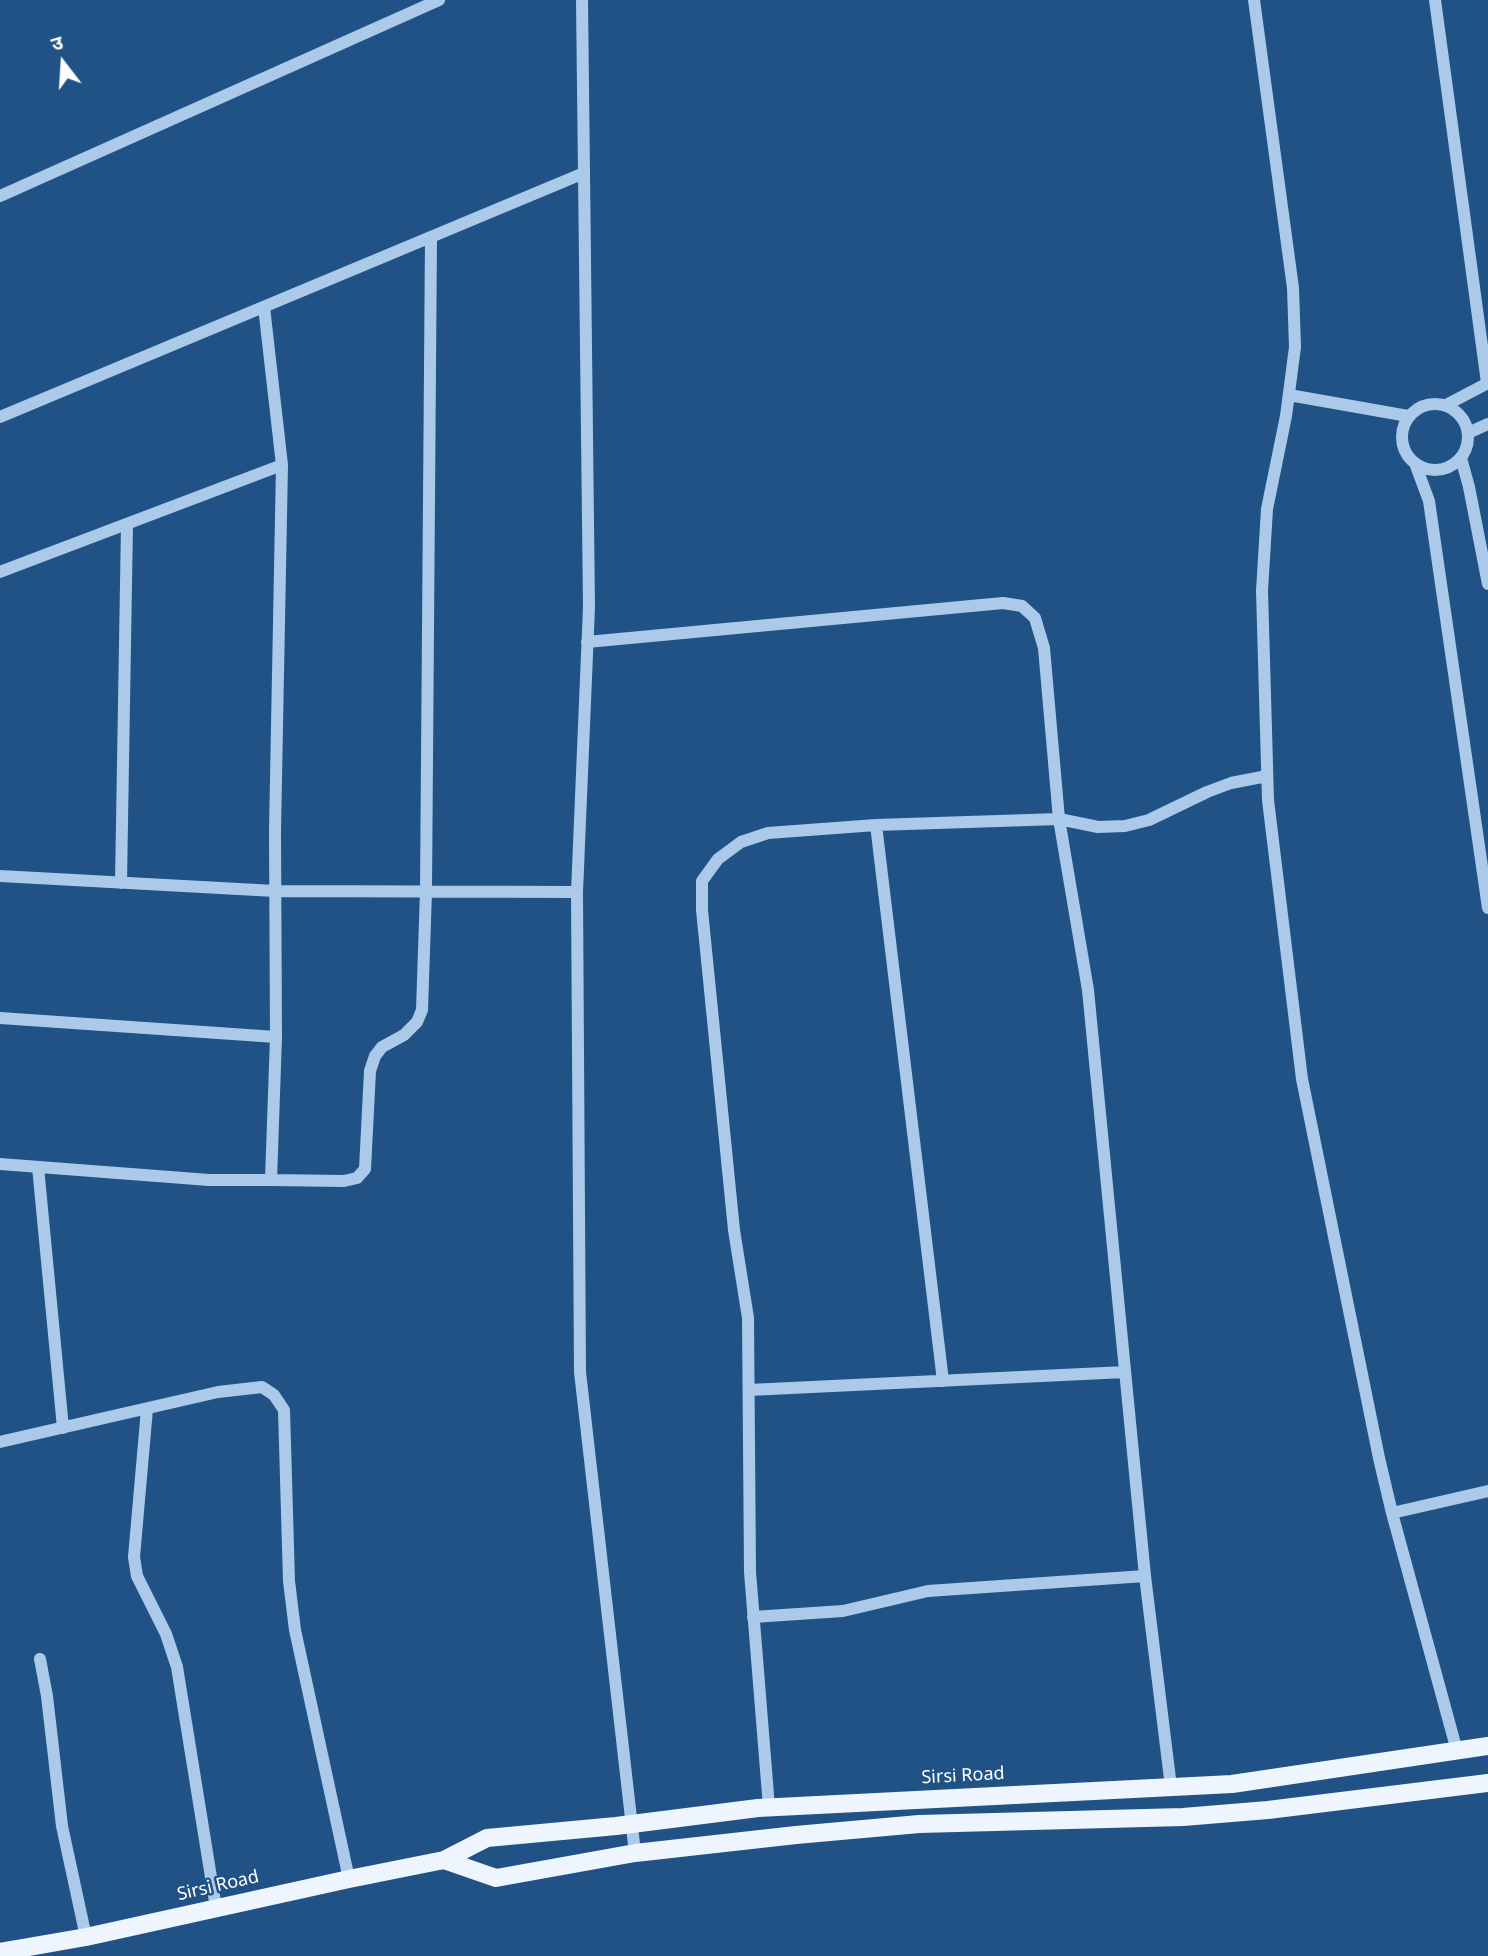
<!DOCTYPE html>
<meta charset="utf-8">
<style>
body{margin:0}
#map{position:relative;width:1488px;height:1956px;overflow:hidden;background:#215286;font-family:"Noto Sans","Noto Sans Devanagari",sans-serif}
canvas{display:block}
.north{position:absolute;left:28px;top:28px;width:70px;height:70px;-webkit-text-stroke:5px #215286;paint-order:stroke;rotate:343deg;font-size:19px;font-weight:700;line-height:28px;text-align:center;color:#fff}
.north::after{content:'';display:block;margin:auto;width:24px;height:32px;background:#fff;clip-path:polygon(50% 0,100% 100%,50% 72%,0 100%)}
</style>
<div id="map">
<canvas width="1488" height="1956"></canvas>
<div class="north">उ</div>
</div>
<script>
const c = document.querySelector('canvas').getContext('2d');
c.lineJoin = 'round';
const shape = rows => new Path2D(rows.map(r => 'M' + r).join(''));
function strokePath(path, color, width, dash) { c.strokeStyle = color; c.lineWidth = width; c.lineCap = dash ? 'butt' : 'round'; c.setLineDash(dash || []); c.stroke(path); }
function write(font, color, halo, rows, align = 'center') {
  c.font = font + ' "Noto Sans",sans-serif'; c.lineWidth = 5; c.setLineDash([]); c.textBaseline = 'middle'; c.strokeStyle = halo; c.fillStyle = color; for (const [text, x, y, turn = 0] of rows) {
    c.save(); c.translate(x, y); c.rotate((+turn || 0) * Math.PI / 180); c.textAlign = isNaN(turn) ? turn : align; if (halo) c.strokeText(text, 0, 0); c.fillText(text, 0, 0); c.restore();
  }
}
strokePath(shape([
 [582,0,589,607,577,892,580,1372,635,1853],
 [1254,0,1293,288,1295,347,1286,416,1267,509,1262,591,1268,800,1302,1079,1379,1458,1392,1513,1457,1751],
 [1435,0,1487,383],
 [0,196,439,0],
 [1289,395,1408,416],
 '1402 437a33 33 0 1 1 66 0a33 33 0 1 1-66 0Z',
 [1446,405,1488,383],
 [0,417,584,173],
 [1468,433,1488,424],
 [1461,458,1469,487,1488,584],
 [1416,466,1429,501,1488,908],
 [0,572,282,465,264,307],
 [587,642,1003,603,1022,606,1035,618,1044,648,1059,819,1088,990,1145,1576,1171,1787],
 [876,825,943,1381],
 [0,876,275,891,577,892],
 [121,883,127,524],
 [0,1018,276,1037],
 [0,1164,209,1180,271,1180,276,1037,275,831,282,465],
 [38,1167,63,1428],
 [271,1180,344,1181,357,1178,365,1169,370,1071,375,1056,382,1047,404,1035,417,1022,422,1010,426,891,431,237],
 [749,1390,1125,1372],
 [147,1409,134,1557,137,1576,166,1634,177,1667,216,1908],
 [0,1442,218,1392,262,1387,274,1395,284,1410,289,1581,295,1630,349,1879],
 [1392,1513,1488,1491],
 [753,1617,843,1611,928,1591,1145,1576],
 [40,1659,47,1696,62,1826,86,1937],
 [769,1807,750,1572,748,1318,734,1230,702,910,702,881,718,859,741,842,768,833,876,825,1059,819,1098,827,1125,826,1149,820,1207,792,1231,783,1267,776]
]), '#abcaea', 12);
strokePath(shape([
 [444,1860,496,1878,635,1853,796,1835,919,1824,1183,1817,1268,1810,1488,1783],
 [0,1952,86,1937,349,1879,444,1860,487,1838,616,1826,758,1808,1232,1784,1488,1746]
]), '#eef5fe', 18);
write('18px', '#fff', '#215286', [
 ["Sirsi Road",963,1776,-3],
 ["Sirsi Road",218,1886,-13]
]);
</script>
